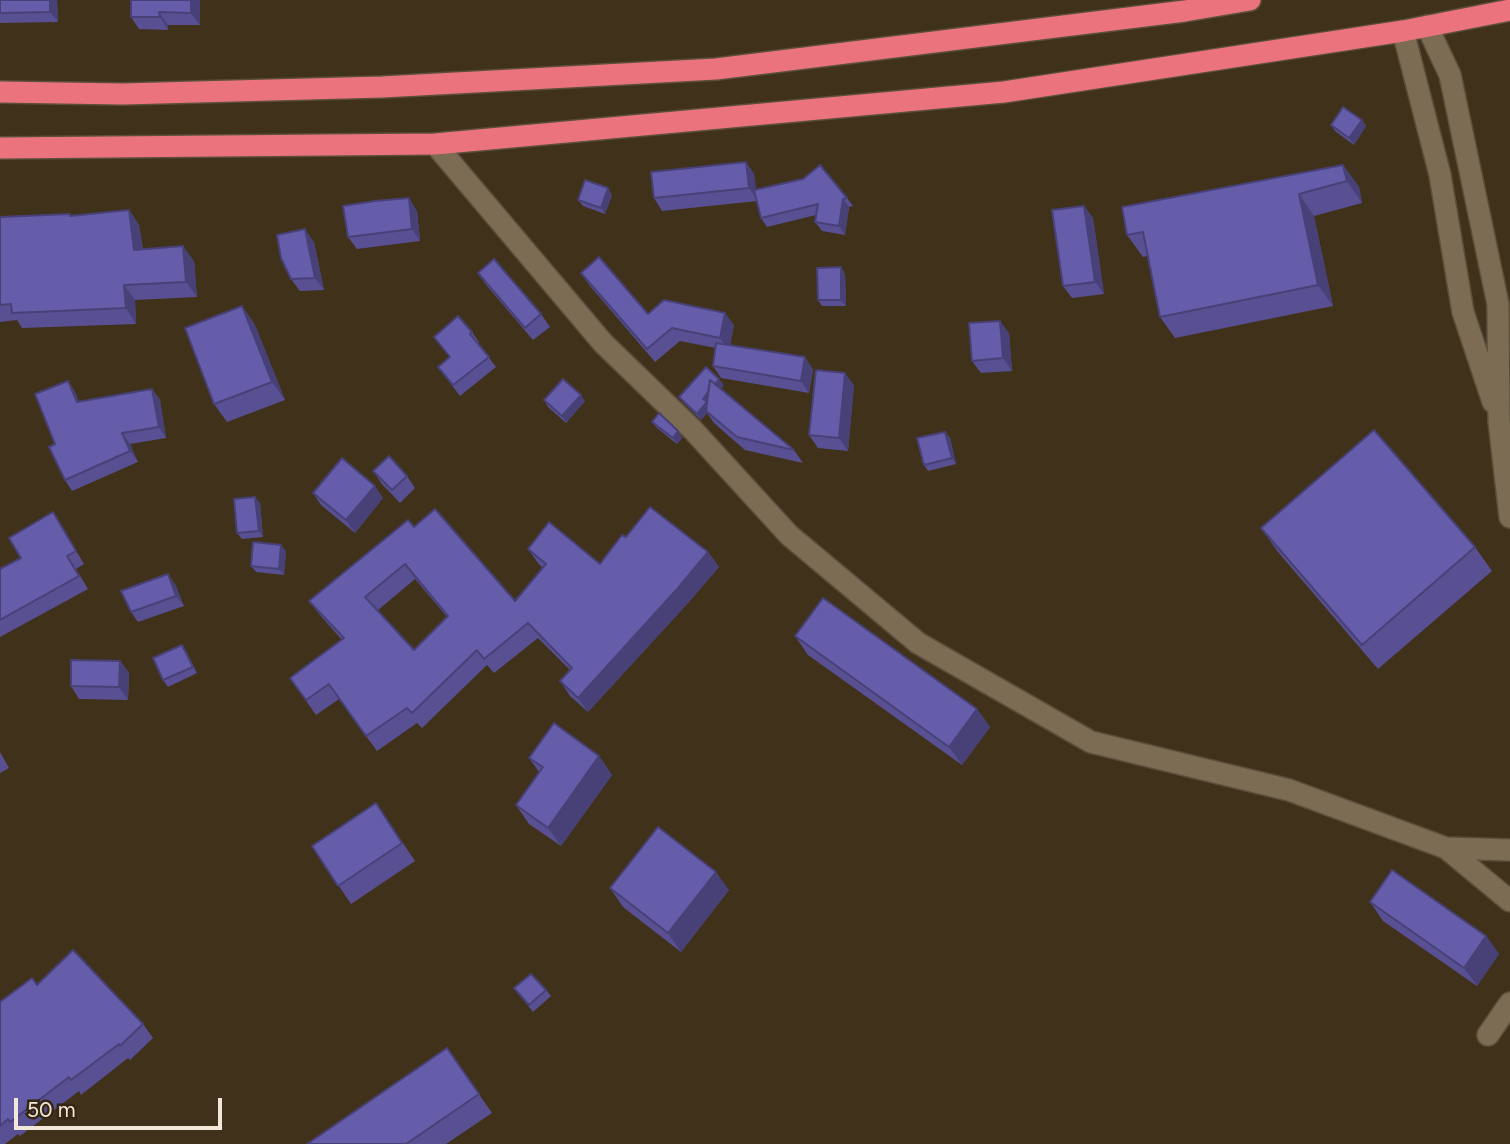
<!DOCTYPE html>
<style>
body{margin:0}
#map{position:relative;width:1510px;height:1144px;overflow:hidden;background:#40311b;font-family:Figtree,sans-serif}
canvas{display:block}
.scale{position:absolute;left:14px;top:1098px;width:208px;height:32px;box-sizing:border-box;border:4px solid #f1e8da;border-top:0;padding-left:9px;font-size:21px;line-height:24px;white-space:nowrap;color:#f1e8da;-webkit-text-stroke:5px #352711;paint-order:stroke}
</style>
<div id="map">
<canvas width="1510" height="1144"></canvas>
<div class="scale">50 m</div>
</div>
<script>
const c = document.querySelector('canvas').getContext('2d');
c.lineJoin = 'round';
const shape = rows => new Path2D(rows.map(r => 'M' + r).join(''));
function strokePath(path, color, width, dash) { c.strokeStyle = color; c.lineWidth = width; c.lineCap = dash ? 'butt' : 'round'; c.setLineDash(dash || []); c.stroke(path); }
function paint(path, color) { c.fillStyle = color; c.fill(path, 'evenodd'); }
const street = shape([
 [1427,26,1450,75,1498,304,1499,421,1510,517],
 [1403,31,1440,175,1463,312,1493,402],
 [435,144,603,343,693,430,789,535,918,643,1091,742,1289,790,1446,848,1510,850],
 [1446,848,1510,901],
 [1488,1035,1510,1003]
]);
const highway = shape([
 [0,92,123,94,382,87,716,69,1185,11,1250,0],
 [0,148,435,144,1004,92,1403,31,1510,10]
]);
strokePath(street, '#5b4f3c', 24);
strokePath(highway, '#5b4f3c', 24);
strokePath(street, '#7c6c54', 21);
strokePath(highway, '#eb737e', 21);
paint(shape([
 [0,0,57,0,58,22,0,23],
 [200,0,200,25,168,25,168,30,139,29,131,17],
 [1362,120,1366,126,1354,145,1335,131,1331,125],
 [746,162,754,174,756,190,847,198,853,206,849,207,845,235,822,231,815,222,816,215,767,227,761,218,757,201,662,211,654,198],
 [1343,165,1359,187,1362,203,1314,216,1333,306,1175,338,1160,317,1147,256,1143,257,1127,235],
 [612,195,605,214,583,206,578,200],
 [1084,206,1093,218,1104,294,1072,298,1063,286],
 [129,210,139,225,143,249,194,261,197,297,135,300,136,324,22,328,17,320,0,322,0,217,71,216],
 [417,211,420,241,357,249,348,237],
 [314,242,324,290,300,291,291,279],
 [478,273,541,314,550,327,533,340,487,286],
 [581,273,648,314,734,325,730,345,805,357,813,370,809,393,721,378,713,366,716,348,680,341,655,362,590,286],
 [845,274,846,306,822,306,818,300],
 [242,306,255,325,285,400,227,422,214,404],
 [472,332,479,342,478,343,496,367,460,396,438,367,450,358,434,337],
 [1009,333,1012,371,981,373,972,361],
 [68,381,75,392,79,402,152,389,160,400,166,438,130,444,138,462,72,491,65,480,55,444],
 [724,385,721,388,794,450,803,463,745,450,714,423,707,413,701,420,684,403,679,397],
 [854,385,848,451,818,448,809,435],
 [544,400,585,401,566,423,548,407],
 [652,422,678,431,682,438,677,444,657,428],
 [945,432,950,438,956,464,928,471,924,465],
 [373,471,407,476,415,488,400,503,382,484],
 [313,493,383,498,355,533,321,505],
 [260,503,263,537,242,539,237,533],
 [53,512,84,564,76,569,88,589,0,637,0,569,21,558],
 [414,527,515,601,543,568,538,563,528,549,600,564,626,537,708,552,719,567,688,603,588,712,570,696,560,681,570,670,538,638,494,673,487,665,422,728,417,723,377,751,339,699,316,715,290,678,342,640,320,615,309,601],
 [415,579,447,617,414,650,377,611],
 [1261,528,1475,547,1492,571,1378,669,1278,552],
 [286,551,284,575,256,572,251,566],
 [175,584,184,606,138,622,131,612],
 [795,636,977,709,990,727,962,765,808,655],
 [182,645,186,651,197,673,168,687,163,680],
 [120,661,129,673,128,700,79,699,71,686],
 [0,752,9,768,0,773],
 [599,756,612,775,561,846,529,824,516,805,539,772,529,758],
 [376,803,415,861,351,904,312,846],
 [610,888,729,890,681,952,623,907],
 [1370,902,1486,936,1499,954,1477,986,1383,921],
 [37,985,143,1024,153,1038,130,1060,128,1058,81,1095,79,1091,20,1136,18,1134,5,1144,0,1144,0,1002],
 [514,988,546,990,551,996,533,1012],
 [447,1048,492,1113,446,1144,307,1144]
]), '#585092');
paint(shape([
 [50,0,57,0,58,22,50,12],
 [191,0,200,0,200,25,191,13],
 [159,12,168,25,168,30,160,17],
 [1362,120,1366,126,1354,145,1349,138],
 [746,162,754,174,758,201,749,188],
 [1343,165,1359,187,1362,203,1347,181],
 [608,188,612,195,605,214,601,208],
 [1299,194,1314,216,1333,306,1318,285],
 [409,198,417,211,420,241,412,229],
 [843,199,849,207,845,235,839,226],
 [1084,206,1093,218,1104,294,1095,282],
 [129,210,139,225,145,265,134,250],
 [305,229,314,242,324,290,315,278],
 [183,246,194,261,197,297,186,282],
 [841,267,845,274,846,306,841,300],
 [124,285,135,300,136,324,126,308],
 [242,306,255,325,285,400,272,382],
 [725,313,734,325,729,351,720,338],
 [1000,321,1009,333,1012,371,1003,358],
 [805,357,813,370,809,393,801,381],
 [845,373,854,385,848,451,839,438],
 [719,379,724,385,708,405,706,411,707,413,701,420,697,414,703,399],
 [68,381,75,392,84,413,77,402],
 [152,389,160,400,166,438,159,427],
 [581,395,585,401,566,423,562,416],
 [678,431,682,438,677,444,673,438],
 [945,432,950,438,956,464,952,458],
 [122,433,130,444,138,462,130,451],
 [375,486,383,498,355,533,346,520],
 [255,497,260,503,263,537,259,531],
 [281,545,286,551,284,575,279,569],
 [708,552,719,567,688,603,588,712,578,698],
 [168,574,175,584,184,606,176,596],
 [182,645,186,651,197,673,193,667],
 [120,661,129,673,128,700,119,687],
 [977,709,990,727,962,765,949,747],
 [599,756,612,775,561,846,548,828],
 [716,872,729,890,681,952,668,933],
 [1486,936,1499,954,1477,986,1464,968]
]), '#474177');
const building = shape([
 [0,0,50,0,50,12,0,13,0,0],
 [131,0,191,0,191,13,159,12,160,17,131,17,131,0],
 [1343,107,1362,120,1349,138,1331,125,1343,107],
 [746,162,749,188,654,198,651,172,746,162],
 [820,165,847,198,843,199,839,226,815,222,818,204,761,218,754,190,803,179,820,165],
 [1343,165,1347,181,1299,194,1318,285,1160,317,1143,232,1127,235,1122,207,1343,165],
 [585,180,608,188,601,208,578,200,585,180],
 [409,198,412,229,348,237,343,206,375,201,409,198],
 [1084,206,1095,282,1063,286,1052,210,1084,206],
 [129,210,134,250,183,246,186,282,124,285,126,308,12,313,11,304,0,305,0,217,70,214,70,216,129,210],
 [305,229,315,278,291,279,281,258,277,235,305,229],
 [599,257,648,314,664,300,725,313,720,338,672,328,647,349,581,273,599,257],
 [494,259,541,314,525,328,478,273,494,259],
 [841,267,841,300,818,300,817,268,841,267],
 [242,306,272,382,214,404,185,328,242,306],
 [458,316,472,332,470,334,489,357,453,385,438,367,450,357,434,337,458,316],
 [1000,321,1003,358,972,361,969,323,1000,321],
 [716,343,805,357,801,381,713,366,716,343],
 [706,367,719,379,715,384,710,380,708,392,703,399,707,402,697,414,679,397,706,367],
 [816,370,845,373,839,438,809,435,816,370],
 [563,379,581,395,562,416,544,400,563,379],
 [710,380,794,450,737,437,706,411,710,380],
 [68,381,77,402,152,389,159,427,122,433,130,451,65,480,49,447,55,444,35,394,68,381],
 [659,413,678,431,673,438,652,422,659,413],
 [1374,430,1475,547,1362,645,1261,528,1374,430],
 [945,432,952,458,924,465,917,438,945,432],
 [389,456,407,476,392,490,373,471,389,456],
 [342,458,375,486,346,520,313,493,342,458],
 [255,497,259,531,237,533,234,499,255,497],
 [650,507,708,552,678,588,578,698,560,681,572,668,528,623,484,659,477,650,412,713,407,708,366,736,329,684,306,700,290,678,344,638,309,601,408,520,414,527,435,509,515,601,546,564,528,549,549,522,600,564,622,535,626,537,650,507],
 [405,564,448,616,414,650,365,597,405,564],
 [53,512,76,551,67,556,79,576,0,620,0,569,21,558,9,538,53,512],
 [253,542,281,545,279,569,251,566,253,542],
 [168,574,176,596,131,612,121,591,168,574],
 [823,598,977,709,949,747,795,636,823,598],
 [182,645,193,667,163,680,153,658,182,645],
 [71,660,120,661,119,687,71,686,71,660],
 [554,723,599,756,548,828,516,805,543,767,529,758,554,723],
 [376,803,402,843,338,886,312,846,376,803],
 [658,827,716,872,668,933,610,888,658,827],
 [1392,870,1486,936,1464,968,1370,902,1392,870],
 [73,950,143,1024,120,1046,119,1044,71,1080,69,1077,10,1122,8,1119,0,1126,0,1002,32,978,37,985,73,950],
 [531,974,546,990,529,1005,514,988,531,974],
 [447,1048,479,1094,406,1144,307,1144,447,1048]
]);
paint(building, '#665daa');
strokePath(building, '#474177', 2);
</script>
